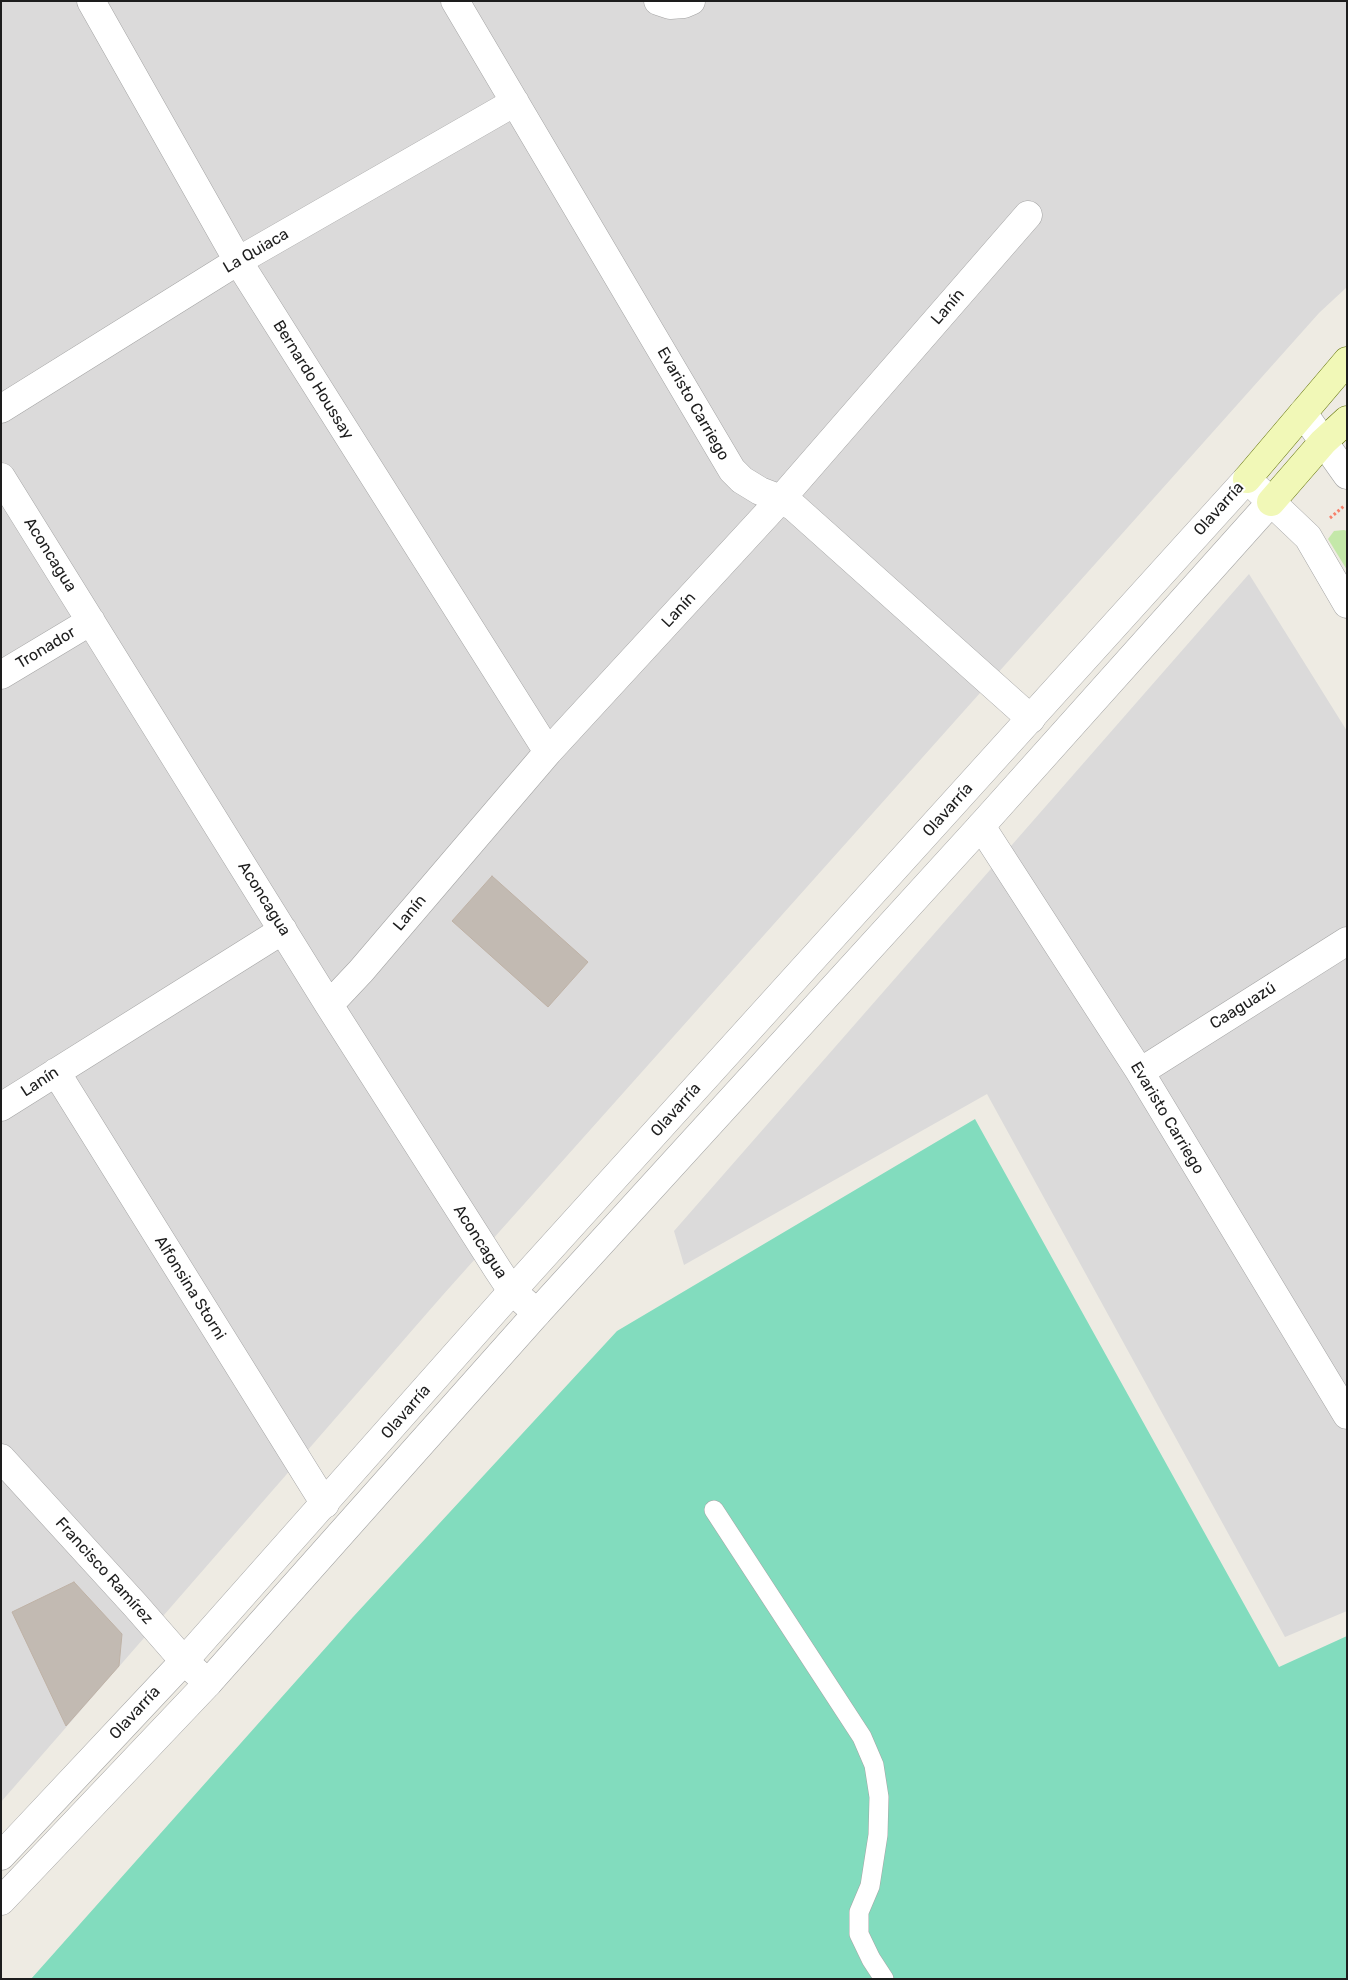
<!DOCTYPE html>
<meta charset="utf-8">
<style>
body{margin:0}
#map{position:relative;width:1348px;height:1980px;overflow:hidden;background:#eeebe3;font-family:Rubik,sans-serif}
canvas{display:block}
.frame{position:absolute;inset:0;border:2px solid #1d1d1d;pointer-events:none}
</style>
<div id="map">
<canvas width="1348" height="1980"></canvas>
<div class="frame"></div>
</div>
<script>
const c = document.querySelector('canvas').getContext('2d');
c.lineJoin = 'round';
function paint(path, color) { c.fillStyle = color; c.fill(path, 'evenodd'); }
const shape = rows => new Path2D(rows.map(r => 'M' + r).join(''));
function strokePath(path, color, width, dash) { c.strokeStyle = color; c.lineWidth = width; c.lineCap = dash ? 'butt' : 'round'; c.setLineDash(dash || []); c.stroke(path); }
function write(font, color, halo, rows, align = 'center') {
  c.font = font + ' Rubik,sans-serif'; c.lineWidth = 4; c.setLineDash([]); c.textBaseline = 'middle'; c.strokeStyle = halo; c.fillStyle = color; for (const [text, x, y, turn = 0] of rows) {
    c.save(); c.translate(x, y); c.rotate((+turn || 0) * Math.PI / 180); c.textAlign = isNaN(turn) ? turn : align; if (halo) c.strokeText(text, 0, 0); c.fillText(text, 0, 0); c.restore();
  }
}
paint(shape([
 [1,1,1347,1,1347,287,1319,313,442,1296,1,1802],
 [1249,574,1347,731,1347,1611,1285,1637,987,1094,684,1265,674,1231]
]), '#dbdada');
paint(shape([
 [1344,530,1347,531,1347,570,1328,539,1334,531]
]), '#c4e8a9');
paint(shape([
 [975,1119,1279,1667,1347,1636,1347,1979,31,1979,353,1617,617,1331]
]), '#82dcbe');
const building = shape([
 [492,876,588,962,548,1007,452,921,492,876],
 [74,1582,122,1634,119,1666,66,1726,12,1612,74,1582]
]);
paint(building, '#c2bab2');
strokePath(building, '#bfb2a6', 1);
const service = shape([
 [714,1510,862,1737,874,1765,879,1797,878,1835,870,1886,859,1912,859,1934,871,1959,884,1979]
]);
const minor = shape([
 [91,1,238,261,548,752],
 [455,1,732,470,742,480,760,491,781,499,794,507,1031,719],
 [658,1,670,5,684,4,691,1],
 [1,409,238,261,515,102],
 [1,477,329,1005,498,1270,512,1291,537,1313],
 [1,675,91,621],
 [981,826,1140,1072,1347,1415],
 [329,1005,361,971,548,752,781,499,1028,215],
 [56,1072,325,1504],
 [1140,1072,1347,941],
 [1,1107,283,930],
 [1,1458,136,1606,184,1661,208,1683]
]);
const tertiary = shape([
 [1303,413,1347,475],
 [1,1856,184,1661,512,1291,1247,479,1308,537,1347,604],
 [1,1901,208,1683,537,1313,981,826,1271,502]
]);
const secondary = shape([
 [1247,479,1347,361],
 [1271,502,1323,442,1347,420]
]);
strokePath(service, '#a4a4a4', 20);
strokePath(minor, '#a4a4a4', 29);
strokePath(tertiary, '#a4a4a4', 29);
strokePath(secondary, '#607107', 29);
strokePath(shape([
 [1330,518,1344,506]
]), '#f7816b', 3, [2.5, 2.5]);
strokePath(service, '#fff', 19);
strokePath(minor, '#fff', 28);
strokePath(tertiary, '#fff', 28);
strokePath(secondary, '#f1f8b7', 28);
write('16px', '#1d1d1d', '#fff', [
 ["La Quiaca",256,251,-30],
 ["Lanín",948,307,-49],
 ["Bernardo Houssay",313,380,58],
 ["Evaristo Carriego",693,404,60],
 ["Olavarría",1219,509,-48],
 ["Aconcagua",50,555,58],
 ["Lanín",679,610,-47],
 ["Tronador",46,648,-31],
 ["Olavarría",948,810,-48],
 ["Aconcagua",264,899,58],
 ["Lanín",410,913,-50],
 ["Caaguazú",1243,1006,-32],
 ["Lanín",40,1082,-33],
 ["Olavarría",676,1110,-48],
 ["Evaristo Carriego",1167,1118,59],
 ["Aconcagua",480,1242,57],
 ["Alfonsina Storni",190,1288,58],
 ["Olavarría",406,1412,-49],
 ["Francisco Ramírez",104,1571,48],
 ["Olavarría",135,1713,-47]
]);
</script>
